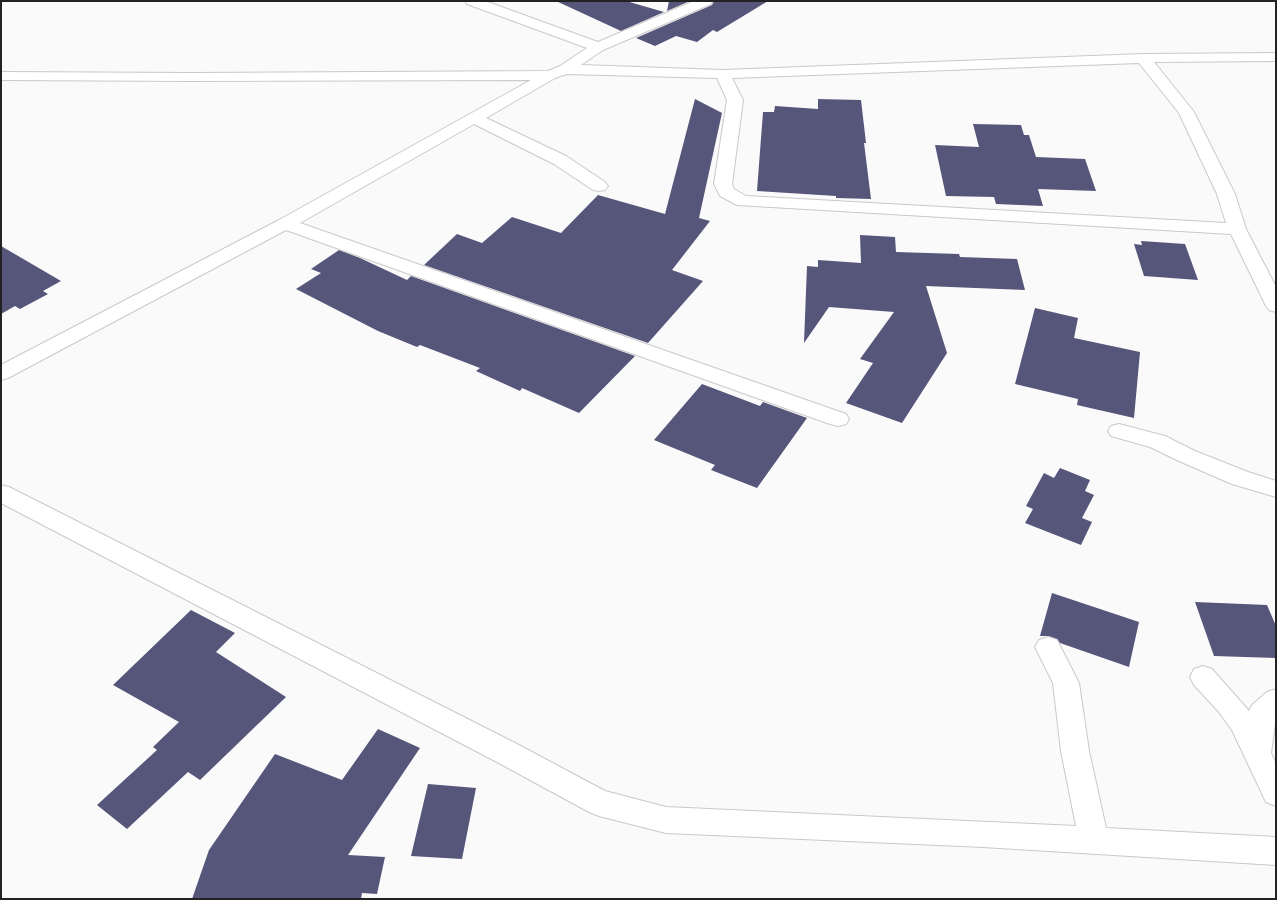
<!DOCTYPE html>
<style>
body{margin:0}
#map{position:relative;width:1277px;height:900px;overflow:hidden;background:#fafafb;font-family:Overpass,sans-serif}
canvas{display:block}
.frame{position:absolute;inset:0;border:2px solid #222;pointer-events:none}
</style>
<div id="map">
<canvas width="1277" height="900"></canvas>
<div class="frame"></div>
</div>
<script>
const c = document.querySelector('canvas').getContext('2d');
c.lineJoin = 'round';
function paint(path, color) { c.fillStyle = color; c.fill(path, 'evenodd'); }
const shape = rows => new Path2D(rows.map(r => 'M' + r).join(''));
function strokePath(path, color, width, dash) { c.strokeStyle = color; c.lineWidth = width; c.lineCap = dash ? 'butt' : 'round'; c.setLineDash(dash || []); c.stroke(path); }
paint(shape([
 [556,1,626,1,664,12,621,31],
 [669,1,690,1,667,11],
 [714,1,768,1,717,32,713,30,697,42,676,36,655,46,636,38,712,5],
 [695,99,722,113,699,218,710,221,672,270,703,281,648,343,424,265,457,234,482,243,512,217,561,233,598,195,665,214],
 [818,99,861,100,866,143,864,143,871,199,836,198,836,196,757,191,763,112,774,112,775,106,818,109],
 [973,124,1021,125,1024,135,1029,135,1036,157,1085,159,1096,191,1038,189,1043,206,996,204,994,197,946,196,935,145,979,147],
 [860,235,895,237,896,252,959,254,960,257,1017,259,1025,290,926,286,947,353,902,423,846,403,873,363,860,359,894,312,829,307,804,343,807,266,818,267,818,260,861,263],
 [1141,241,1185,244,1198,280,1144,276,1134,244,1142,245],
 [1,246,61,281,43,291,48,294,20,309,15,306,1,314],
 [339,250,360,258,407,280,411,276,635,356,579,413,522,388,520,391,476,371,480,368,420,345,417,347,378,331,296,289,321,273,311,269],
 [1035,308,1078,318,1074,338,1140,352,1134,418,1077,405,1078,399,1015,384],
 [702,384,760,406,763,402,807,418,757,488,711,470,715,465,654,440],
 [1060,468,1090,480,1085,491,1094,495,1082,518,1092,522,1081,545,1025,523,1033,509,1026,506,1044,473,1054,478],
 [1052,593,1139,622,1129,667,1060,643,1057,639,1048,636,1040,636],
 [1195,602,1267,605,1276,626,1276,658,1214,656],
 [191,610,235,633,216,652,286,697,200,780,188,772,127,829,97,805,157,750,153,747,179,722,113,685],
 [378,729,420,748,348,855,385,857,377,894,362,893,361,899,192,899,209,850,275,754,342,780],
 [428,784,476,788,462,859,411,856]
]), '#56557a');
const minor = shape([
 [465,1,485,1,598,42,694,1,713,1,711,4,603,50,581,65,723,70,1143,54,1276,53,1276,61,1154,62,1194,112,1235,194,1246,229,1276,287,1276,312,1269,310,1266,306,1231,234,737,205,720,196,714,184,727,100,717,78,567,74,555,78,486,118,566,156,605,182,608,186,605,190,599,191,593,190,554,164,474,124,300,223,846,414,849,419,846,424,838,426,830,424,286,230,8,378,1,380,1,365,279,220,531,80,192,81,1,80,1,72,192,73,548,71,560,66,587,48,467,4,465,1],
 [1139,63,1179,113,1217,194,1226,223,746,196,734,189,732,184,743,100,732,78,1139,63],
 [1119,424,1165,436,1195,451,1248,472,1276,481,1276,497,1232,484,1179,461,1150,447,1111,436,1108,431,1111,426,1119,424],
 [1,485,9,487,517,744,605,791,666,807,1076,826,1061,751,1053,683,1035,647,1039,640,1048,637,1057,640,1079,683,1089,751,1106,828,1276,837,1276,865,983,847,666,833,599,816,589,812,497,762,1,503,1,485],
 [1203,666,1212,669,1249,711,1252,705,1267,692,1276,689,1276,717,1271,753,1276,764,1276,806,1266,802,1232,730,1219,712,1194,685,1190,677,1194,669,1203,666]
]);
strokePath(minor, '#c9c9ca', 2);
paint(minor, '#fff');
</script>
